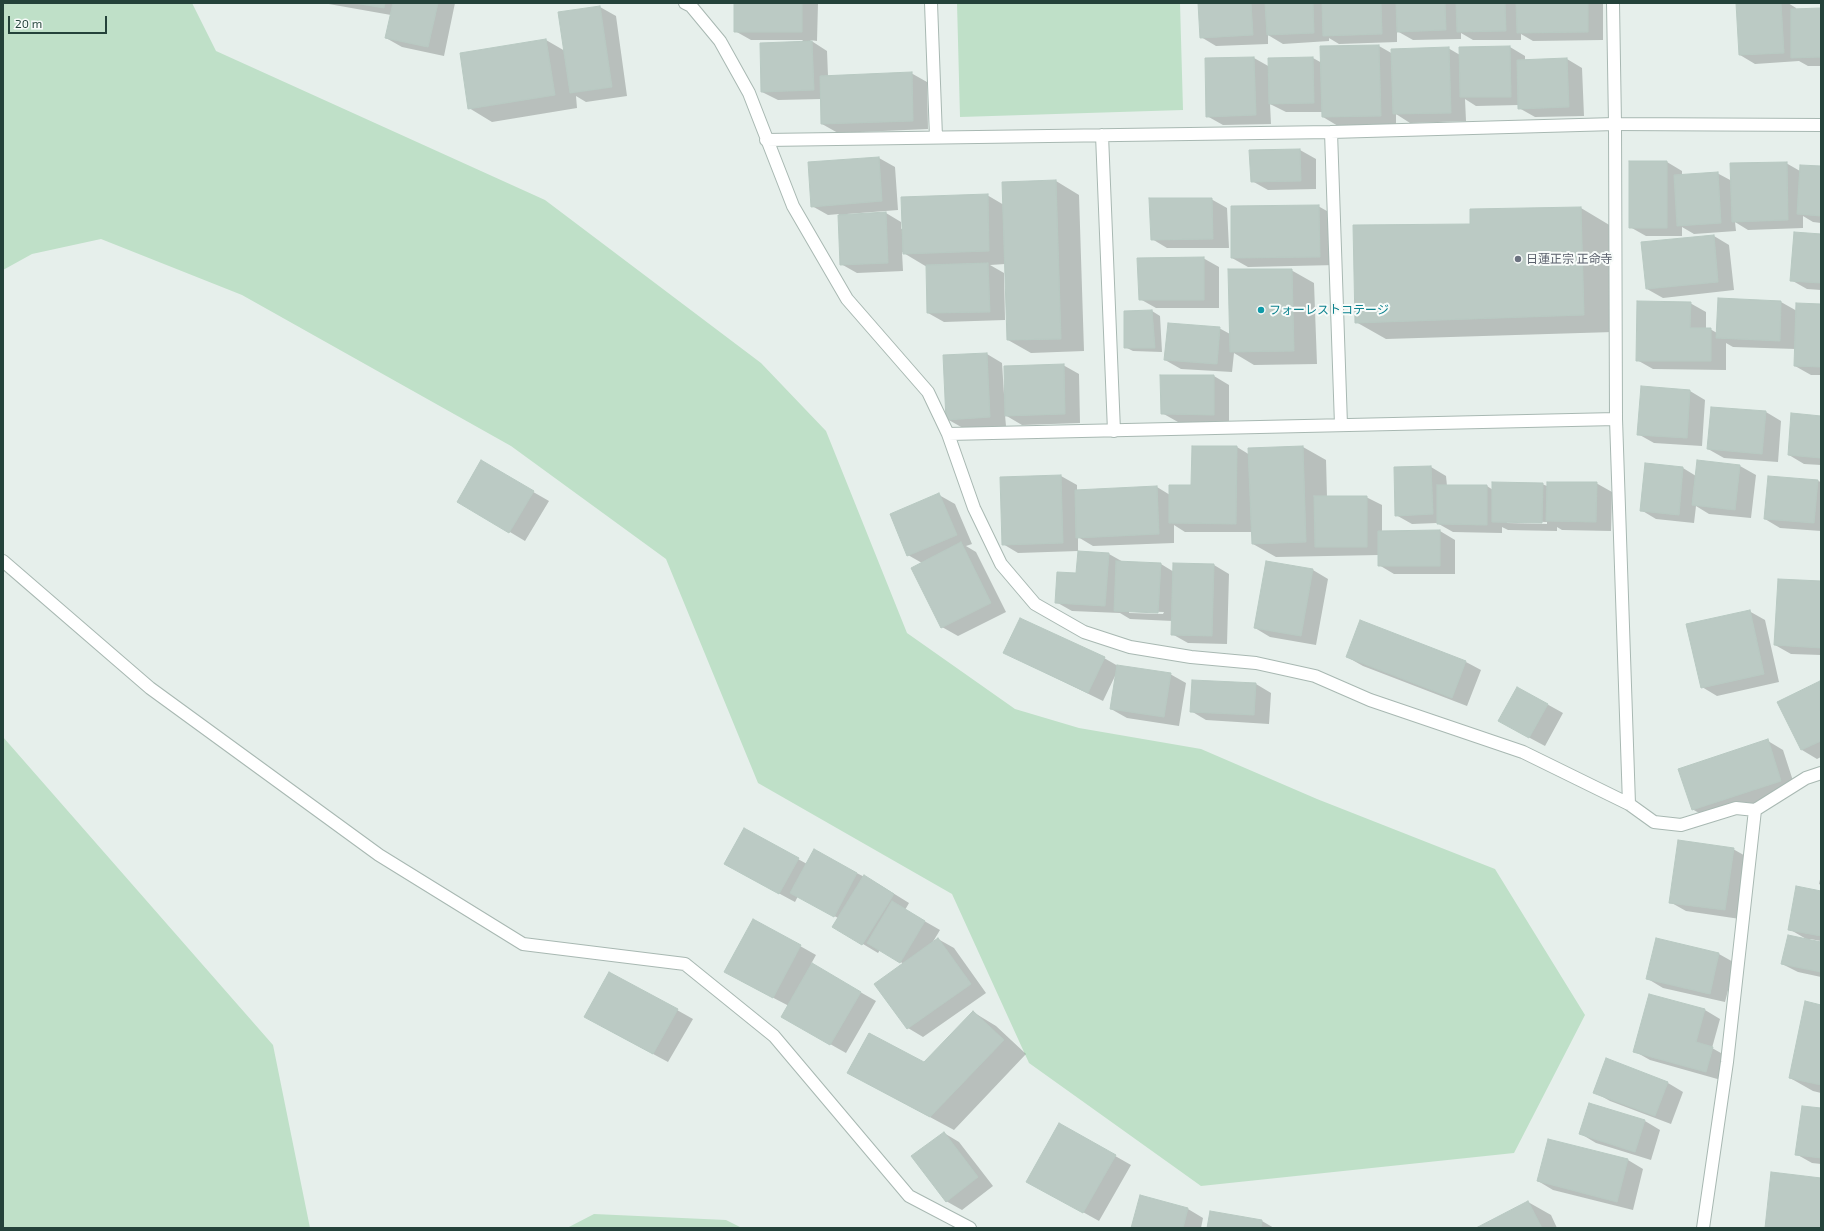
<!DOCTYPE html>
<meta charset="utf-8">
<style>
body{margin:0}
#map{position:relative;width:1824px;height:1231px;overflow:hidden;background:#e6efeb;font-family:"Exo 2",sans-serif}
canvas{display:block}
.frame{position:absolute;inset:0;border:4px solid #24423a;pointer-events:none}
.scale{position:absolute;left:8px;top:16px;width:99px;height:18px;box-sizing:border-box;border:2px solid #24423a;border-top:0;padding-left:5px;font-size:12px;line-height:14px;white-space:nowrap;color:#24423a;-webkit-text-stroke:3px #f7fbf9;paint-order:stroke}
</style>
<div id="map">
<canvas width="1824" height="1231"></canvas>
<div class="frame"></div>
<div class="scale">20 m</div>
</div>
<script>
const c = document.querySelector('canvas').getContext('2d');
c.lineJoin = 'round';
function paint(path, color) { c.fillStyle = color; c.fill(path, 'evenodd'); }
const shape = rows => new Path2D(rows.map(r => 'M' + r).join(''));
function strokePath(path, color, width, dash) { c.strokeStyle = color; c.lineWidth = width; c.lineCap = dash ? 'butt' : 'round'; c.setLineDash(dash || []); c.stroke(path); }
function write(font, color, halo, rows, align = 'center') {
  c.font = font + ' "Exo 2","Noto Sans JP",sans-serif'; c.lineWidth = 4; c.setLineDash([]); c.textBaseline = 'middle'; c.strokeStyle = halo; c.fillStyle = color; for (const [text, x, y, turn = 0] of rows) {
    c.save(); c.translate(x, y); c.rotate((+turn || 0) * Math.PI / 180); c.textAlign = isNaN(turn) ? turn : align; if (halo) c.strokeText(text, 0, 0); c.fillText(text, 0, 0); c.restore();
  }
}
paint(shape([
 [3,3,192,3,216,51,545,200,761,363,826,431,907,633,1015,709,1079,728,1201,749,1317,799,1495,869,1585,1015,1514,1153,1201,1186,1029,1063,952,894,758,783,666,559,511,446,242,295,101,239,32,254,3,270],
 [957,3,1180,3,1183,110,960,117],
 [3,737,273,1045,310,1228,3,1228],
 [594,1214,726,1220,742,1228,567,1228]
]), '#bfe0c8');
paint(shape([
 [323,3,455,3,444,56,402,47,386,38,391,15],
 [735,3,818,3,817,41,810,40,827,51,828,76,911,73,927,82,928,129,838,133,822,124,822,99,778,100,762,92,803,40,751,40,735,31],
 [1199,3,1603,3,1603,40,1533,41,1521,34,1521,40,1473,40,1461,33,1461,39,1413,40,1397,31,1397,42,1339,44,1329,38,1329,41,1283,44,1268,35,1268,44,1216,46,1201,37],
 [1737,3,1788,3,1796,8,1796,10,1821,9,1821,66,1808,66,1799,61,1755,64,1740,55],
 [600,7,616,16,627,96,586,102,576,96,577,108,492,122,469,108,546,40,565,51],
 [1379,46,1393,54,1448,48,1460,55,1510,47,1525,56,1525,60,1567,59,1582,68,1584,116,1535,117,1519,108,1519,105,1476,106,1465,99,1466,121,1410,123,1396,114,1396,125,1338,126,1323,117,1323,112,1286,112,1270,104,1271,124,1223,125,1207,116,1254,58,1270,67,1269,59,1313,58,1322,63,1321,47],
 [1300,150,1316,159,1316,189,1268,190,1252,181,1250,151],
 [879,158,895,167,898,210,847,214,848,215,886,213,901,222,901,229,987,195,1004,205,1003,183,1056,181,1079,195,1084,351,1031,353,1008,340,1005,264,990,265,1004,273,1005,320,944,322,928,313,927,267,902,252,903,271,857,273,841,264,839,214,828,215,812,206],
 [1667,162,1682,171,1682,176,1717,173,1732,181,1786,163,1800,171,1821,167,1821,223,1813,222,1803,216,1803,228,1748,230,1735,222,1736,231,1694,234,1682,227,1682,236,1646,236,1630,227],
 [1211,199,1227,208,1229,248,1167,248,1152,239],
 [1318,206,1334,215,1336,265,1248,267,1232,258],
 [1581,208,1611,226,1613,332,1386,339,1356,322,1471,225],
 [1821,235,1821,290,1807,289,1791,280],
 [1714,236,1729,245,1734,290,1663,298,1647,289],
 [1203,258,1219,267,1219,308,1156,308,1140,299],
 [1291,270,1314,283,1317,364,1254,365,1234,353,1232,372,1181,369,1165,360,1219,328,1230,334],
 [1781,302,1797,311,1821,305,1821,375,1811,375,1795,366,1796,349,1733,347,1726,343,1726,370,1653,369,1637,360,1690,303,1706,312,1706,329,1710,329,1717,333],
 [1152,311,1160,316,1162,352,1133,351,1125,347,1125,312],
 [987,354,1002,363,1004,394,1063,365,1079,374,1080,423,1022,425,1005,415,1006,426,963,428,947,419],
 [1214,376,1229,385,1229,423,1178,422,1162,413],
 [1690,391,1705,400,1702,446,1654,443,1638,434],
 [1766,412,1781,421,1778,462,1724,458,1708,449],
 [1821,417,1821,465,1804,464,1789,455],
 [1237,447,1250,455,1303,447,1326,460,1327,497,1366,497,1382,505,1382,532,1440,531,1455,540,1455,574,1394,574,1379,565,1379,555,1276,557,1253,544,1252,532,1185,532,1174,525,1174,543,1093,546,1078,537,1078,551,1018,553,1003,544,1061,476,1077,485,1077,491,1157,487,1170,495,1192,486],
 [481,462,549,501,525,541,458,501],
 [1698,462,1740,466,1756,475,1751,518,1709,514,1696,506,1694,523,1656,519,1641,510,1646,464,1683,468,1696,476],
 [1431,467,1446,476,1447,486,1487,486,1493,490,1542,484,1547,486,1596,483,1612,492,1611,531,1562,530,1557,527,1557,531,1508,530,1502,527,1502,533,1453,532,1437,523,1412,524,1396,515],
 [1507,521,1547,522,1547,524,1507,523],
 [1818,481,1821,482,1821,531,1780,528,1765,519],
 [939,495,955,504,972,544,966,546,976,552,1006,612,958,636,942,627,922,563,908,555],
 [1109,554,1125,563,1161,564,1174,572,1214,565,1229,574,1227,644,1188,643,1172,634,1173,621,1130,619,1120,613,1072,611,1056,602,1077,574],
 [1129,611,1164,612,1163,614,1129,613],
 [1313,570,1328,579,1316,645,1270,637,1255,628],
 [1821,582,1821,655,1791,654,1775,645],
 [1749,611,1765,620,1779,682,1717,696,1702,687],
 [1361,621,1466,662,1481,670,1467,706,1363,666,1347,657],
 [1005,653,1104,658,1118,666,1170,674,1186,683,1179,726,1127,718,1111,709,1116,674,1103,701],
 [1820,682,1821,757,1817,759,1802,750,1779,702],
 [1256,684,1271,693,1269,724,1206,720,1191,711],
 [1518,688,1563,713,1545,746,1515,730],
 [1768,741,1783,750,1796,790,1708,818,1692,809],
 [745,830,807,864,814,851,880,885,909,903,905,910,940,930,931,945,938,939,954,948,986,993,923,1037,908,1028,904,964,880,950,878,953,833,926,838,918,798,896,795,902,741,873],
 [1733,849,1749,858,1740,919,1686,911,1670,902],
 [1821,875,1821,885,1819,884],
 [1821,892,1821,941,1810,939,1809,941,1821,943,1821,977,1798,972,1782,964,1808,940,1789,929],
 [754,920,816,955,811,964,876,1001,846,1053,782,1017,789,1006,741,981],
 [1657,939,1719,954,1735,963,1725,1002,1663,988,1648,979],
 [1821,1006,1821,1093,1813,1091,1790,1078],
 [677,1010,693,1019,668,1062,601,1026],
 [1705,1010,1720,1019,1712,1048,1728,1057,1721,1080,1650,1060,1634,1051],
 [973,1012,996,1026,1026,1054,954,1130,848,1073,924,1064],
 [1606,1060,1668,1083,1683,1092,1671,1124,1610,1101,1594,1092],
 [1821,1109,1821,1164,1812,1163,1796,1154],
 [1645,1121,1660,1130,1651,1160,1596,1143,1581,1134],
 [1059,1124,1131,1165,1099,1221,1043,1190],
 [944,1133,959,1142,993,1186,962,1210,946,1201],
 [1628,1160,1643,1169,1633,1210,1553,1190,1538,1181],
 [1141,1196,1188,1209,1203,1218,1201,1228,1132,1228],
 [1528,1202,1551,1215,1557,1228,1478,1228],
 [1211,1212,1262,1221,1274,1228,1208,1228]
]), '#0003');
const building = shape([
 [354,3,385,3,384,8,354,3],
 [393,3,438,3,428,47,385,38,393,3],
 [734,3,802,3,802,32,734,32,734,3],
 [1198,3,1251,3,1253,35,1200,38,1198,3],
 [1265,3,1313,3,1314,33,1267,35,1265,3],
 [1322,3,1381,3,1382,34,1323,36,1322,3],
 [1396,3,1445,3,1446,30,1397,32,1396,3],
 [1456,3,1505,3,1506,31,1457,32,1456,3],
 [1516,3,1588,3,1588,32,1517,33,1516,3],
 [1736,3,1781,3,1784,53,1739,55,1736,3],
 [600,6,612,87,570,93,558,12,600,6],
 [1821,8,1821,57,1791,58,1791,9,1821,8],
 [546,39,555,95,468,109,460,53,546,39],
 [812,41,814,90,761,92,760,43,812,41],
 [1379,45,1381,116,1322,117,1320,46,1379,45],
 [1510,46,1511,97,1460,97,1459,47,1510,46],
 [1449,47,1451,113,1393,114,1391,49,1449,47],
 [1254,57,1256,115,1206,117,1205,58,1254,57],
 [1313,57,1314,103,1269,104,1268,58,1313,57],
 [1567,58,1569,107,1518,109,1517,60,1567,58],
 [912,72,913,121,821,124,820,76,912,72],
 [1300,149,1301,181,1251,182,1249,150,1300,149],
 [879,157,882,201,811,207,808,162,879,157],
 [1629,161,1667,161,1667,228,1629,228,1629,161],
 [1787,162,1788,220,1732,222,1730,163,1787,162],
 [1800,165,1821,166,1821,216,1797,214,1800,165],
 [1718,172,1721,223,1677,226,1674,175,1718,172],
 [1056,180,1061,339,1007,340,1002,182,1056,180],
 [988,194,989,251,903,254,901,197,988,194],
 [1149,198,1212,198,1213,239,1151,240,1149,198],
 [1319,205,1320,257,1231,258,1231,206,1319,205],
 [1581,207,1584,315,1355,323,1353,225,1470,224,1470,209,1581,207],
 [886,212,888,263,840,265,838,215,886,212],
 [1794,232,1821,234,1821,283,1790,281,1794,232],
 [1714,235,1718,282,1646,289,1641,242,1714,235],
 [1204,257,1204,300,1139,300,1137,258,1204,257],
 [988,263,990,312,927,313,926,265,988,263],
 [1228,269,1292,269,1294,351,1230,352,1228,269],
 [1718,298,1781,301,1780,341,1716,338,1718,298],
 [1637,301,1691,302,1690,328,1711,328,1711,361,1636,361,1637,301],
 [1796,303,1821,304,1821,367,1794,366,1796,303],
 [1152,310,1155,348,1124,348,1124,311,1152,310],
 [1168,323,1220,327,1217,364,1164,360,1168,323],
 [987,353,990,417,946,420,943,355,987,353],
 [1064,364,1065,414,1005,416,1004,366,1064,364],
 [1160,375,1214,375,1214,415,1161,414,1160,375],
 [1641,386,1690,390,1687,438,1637,435,1641,386],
 [1711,407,1766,411,1762,454,1707,449,1711,407],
 [1791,413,1821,416,1821,458,1788,455,1791,413],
 [1192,446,1237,446,1236,524,1169,523,1169,485,1191,485,1192,446],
 [1303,446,1306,542,1252,544,1248,448,1303,446],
 [481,460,534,491,509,533,457,502,481,460],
 [1697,460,1740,465,1735,510,1692,505,1697,460],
 [1645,463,1683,467,1679,515,1640,511,1645,463],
 [1431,466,1433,514,1395,516,1394,467,1431,466],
 [1061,475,1063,543,1002,545,1000,477,1061,475],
 [1768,476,1818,480,1814,523,1764,519,1768,476],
 [1492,482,1543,483,1542,523,1492,522,1492,482],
 [1547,482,1597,482,1596,522,1546,521,1547,482],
 [1437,485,1487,485,1487,525,1437,524,1437,485],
 [1157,486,1159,534,1076,538,1075,490,1157,486],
 [939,493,957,535,907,556,890,514,939,493],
 [1314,496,1367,496,1367,547,1315,547,1314,496],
 [1440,530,1440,566,1378,566,1378,531,1440,530],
 [961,542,991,603,941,628,911,568,961,542],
 [1078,551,1109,553,1105,606,1055,603,1057,572,1076,573,1078,551],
 [1116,561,1161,563,1158,613,1114,611,1116,561],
 [1266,561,1313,569,1301,636,1254,628,1266,561],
 [1173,563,1214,564,1212,636,1171,635,1173,563],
 [1778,579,1821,581,1821,648,1774,645,1778,579],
 [1750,610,1764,674,1701,688,1686,624,1750,610],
 [1020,618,1105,657,1088,693,1003,653,1020,618],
 [1360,620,1466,661,1452,698,1346,657,1360,620],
 [1117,665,1171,673,1164,717,1110,709,1117,665],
 [1192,680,1256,683,1254,715,1190,712,1192,680],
 [1820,681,1821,741,1801,750,1777,702,1820,681],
 [1517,687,1548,704,1529,738,1498,721,1517,687],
 [1768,739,1781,781,1692,810,1678,769,1768,739],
 [744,828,799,858,779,894,724,864,744,828],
 [1678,840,1734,848,1725,910,1669,903,1678,840],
 [814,849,857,873,834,917,790,893,814,849],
 [864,875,894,894,862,945,832,927,864,875],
 [1796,886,1821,891,1821,936,1788,930,1796,886],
 [892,901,925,921,900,963,867,943,892,901],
 [753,919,801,945,773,998,724,972,753,919],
 [1788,935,1821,942,1821,972,1781,964,1788,935],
 [938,938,971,984,907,1029,874,984,938,938],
 [1656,938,1719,953,1710,994,1646,979,1656,938],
 [812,963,861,992,830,1045,781,1017,812,963],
 [609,972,678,1009,653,1054,584,1017,609,972],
 [1649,994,1705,1009,1696,1042,1713,1047,1706,1072,1633,1052,1649,994],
 [1805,1001,1821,1005,1821,1085,1789,1078,1805,1001],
 [973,1011,1004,1040,930,1117,847,1073,869,1033,924,1062,973,1011],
 [1606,1058,1668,1082,1655,1116,1593,1093,1606,1058],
 [1589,1103,1645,1120,1635,1152,1579,1134,1589,1103],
 [1802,1106,1821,1108,1821,1158,1795,1155,1802,1106],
 [1059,1123,1116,1155,1083,1213,1026,1182,1059,1123],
 [944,1132,978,1177,946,1202,911,1156,944,1132],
 [1548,1139,1628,1159,1617,1202,1537,1181,1548,1139],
 [1771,1172,1821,1178,1821,1228,1765,1228,1771,1172],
 [1140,1195,1188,1208,1183,1228,1131,1228,1140,1195],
 [1528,1201,1542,1228,1476,1228,1528,1201],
 [1210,1211,1262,1220,1261,1228,1207,1228,1210,1211]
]);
paint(building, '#bbcac4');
strokePath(building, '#b8c9c2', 1);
const lane = shape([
 [685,3,691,6,720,41,749,93,793,206,847,299,928,392,948,434,974,508,1001,564,1035,604,1084,632,1130,647,1191,657,1256,663,1315,676,1370,700,1523,752,1629,804,1654,822,1681,825,1736,808,1755,810,1806,778,1821,773],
 [931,3,936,137],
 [1331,132,1341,425],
 [1102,135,1114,431],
 [766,140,1331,132,1615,124,1616,419,1629,804],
 [948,434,1616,419],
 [3,561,150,688,379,855,523,944,685,964,774,1036,909,1196,970,1228],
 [1703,1228,1727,1062,1755,810]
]);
const street = shape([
 [1613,3,1615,124,1821,125]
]);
strokePath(lane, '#a8b8b2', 14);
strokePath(street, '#a8b8b2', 14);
strokePath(lane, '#fff', 12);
strokePath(street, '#fff', 12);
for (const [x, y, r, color] of [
 [1518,259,4,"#6b7280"],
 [1261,310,4,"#0f9aa8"]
]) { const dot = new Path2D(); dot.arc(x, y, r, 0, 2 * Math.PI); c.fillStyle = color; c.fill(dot); strokePath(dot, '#f7fbf9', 1.5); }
write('12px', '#5b616d', '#f7fbf9', [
 ["日蓮正宗 正命寺",1526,259]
], 'left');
write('12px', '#0d838f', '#f7fbf9', [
 ["フォーレストコテージ",1269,310]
], 'left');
</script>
